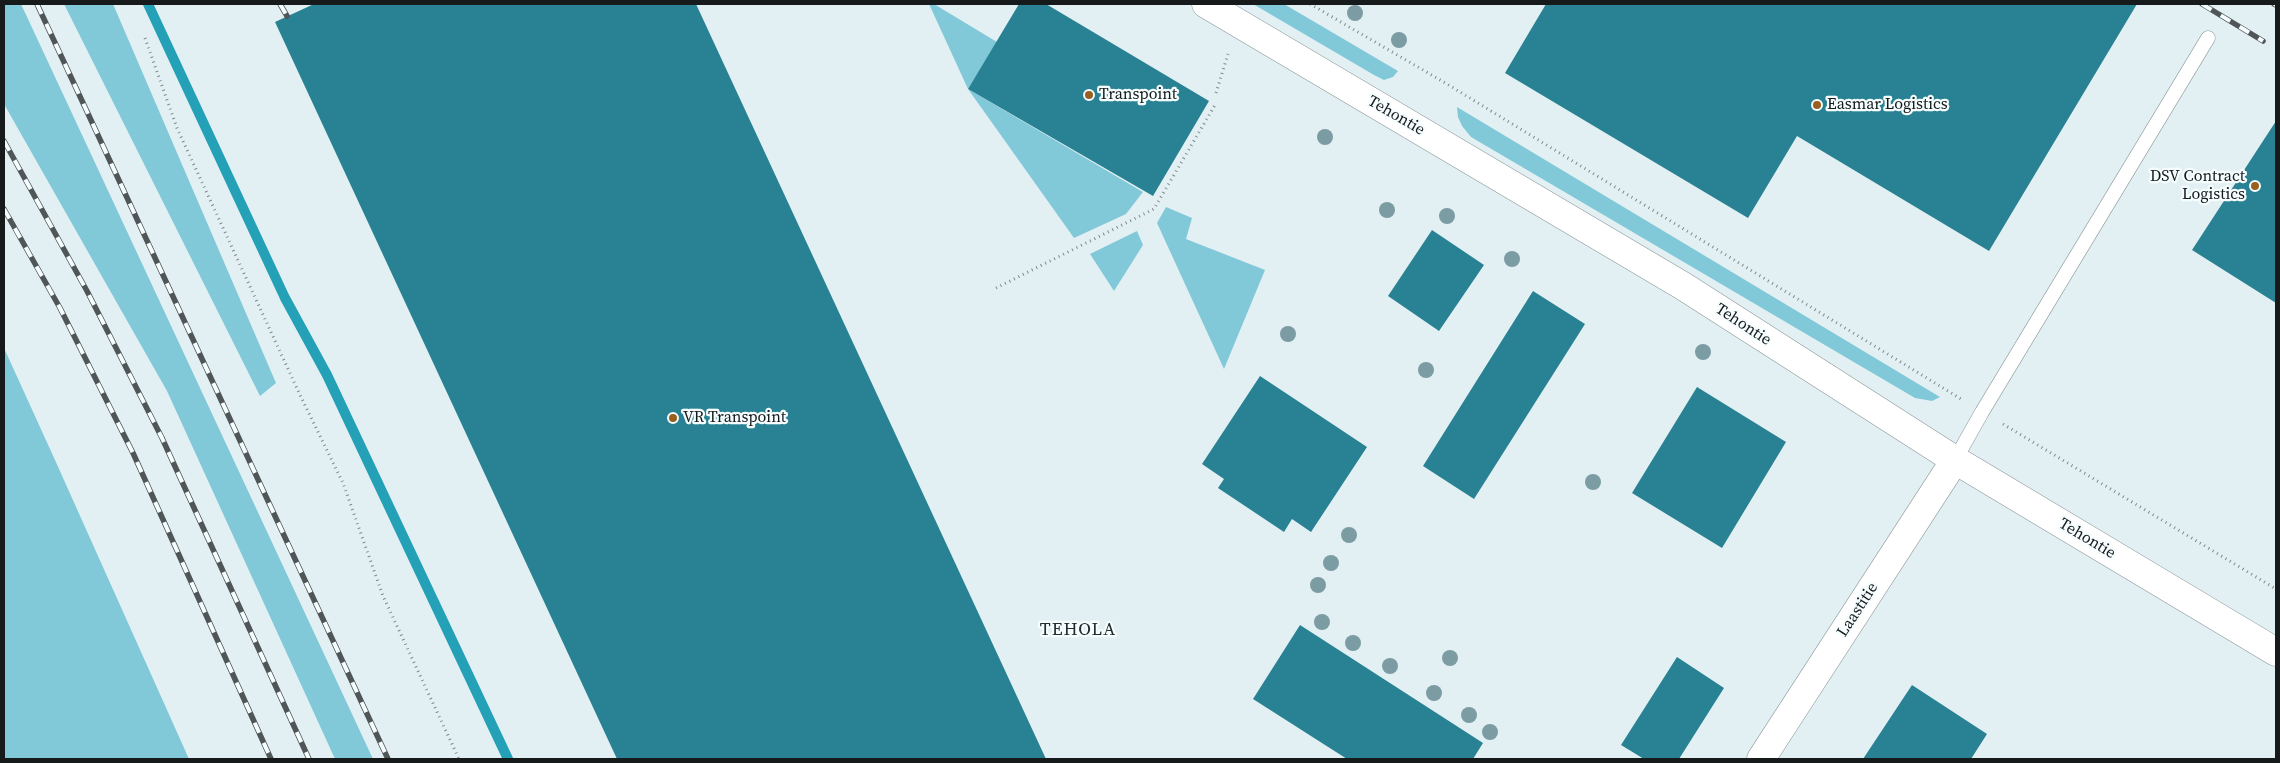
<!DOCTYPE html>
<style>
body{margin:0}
#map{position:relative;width:2280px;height:763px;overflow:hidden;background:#e3f0f3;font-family:"Source Serif 4",serif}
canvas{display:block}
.frame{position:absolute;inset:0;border:5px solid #161a1b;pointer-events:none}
</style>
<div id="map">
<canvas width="2280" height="763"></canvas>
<div class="frame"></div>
</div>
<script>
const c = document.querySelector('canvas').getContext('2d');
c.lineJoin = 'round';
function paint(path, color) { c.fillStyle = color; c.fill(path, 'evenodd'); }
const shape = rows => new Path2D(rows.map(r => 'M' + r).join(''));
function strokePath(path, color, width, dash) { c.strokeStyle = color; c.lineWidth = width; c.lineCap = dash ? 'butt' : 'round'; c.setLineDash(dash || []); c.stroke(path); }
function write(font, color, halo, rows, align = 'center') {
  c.font = font + ' "Source Serif 4",serif'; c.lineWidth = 4.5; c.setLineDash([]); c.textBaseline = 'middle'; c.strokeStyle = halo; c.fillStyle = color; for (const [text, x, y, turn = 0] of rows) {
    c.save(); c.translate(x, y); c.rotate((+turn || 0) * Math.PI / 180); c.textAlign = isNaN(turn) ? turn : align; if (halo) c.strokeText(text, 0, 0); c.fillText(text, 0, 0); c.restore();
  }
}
paint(shape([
 [4,4,21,4,373,759,335,759,167,391,4,104],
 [64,4,113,4,276,383,260,396],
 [929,4,934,4,997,42,968,89,1143,192,1126,214,1074,238,968,89],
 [1253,4,1284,4,1398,71,1393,77,1384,80,1374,75],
 [1457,107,1940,397,1932,401,1915,398,1471,137,1462,126,1458,117],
 [1166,207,1192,218,1186,239,1265,270,1224,369,1157,223],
 [1137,231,1143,245,1114,291,1090,254],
 [4,348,55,460,189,759,4,759]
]), '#81c9d9');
strokePath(shape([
 [148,4,285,298,327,375,508,759]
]), '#24a0b7', 10);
paint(shape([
 [314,4,696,4,1046,759,617,759,275,22],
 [1019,4,1046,4,1209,101,1153,196,968,89],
 [1546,4,2137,4,1989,251,1797,136,1748,218,1505,73],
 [2276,121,2276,303,2192,250],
 [1432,230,1484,265,1439,331,1388,296],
 [1533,291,1585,324,1474,499,1423,466],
 [1260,376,1367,447,1311,532,1292,519,1284,532,1218,488,1224,479,1202,464],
 [1697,387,1786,442,1722,548,1632,493],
 [1300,625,1483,743,1473,759,1347,759,1253,699],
 [1677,657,1724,688,1679,759,1644,759,1621,745],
 [1912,685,1987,734,1971,759,1863,759]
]), '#298293');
const lane = shape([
 [1955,460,1982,412,2208,38]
]);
const street = shape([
 [1761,759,1955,460]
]);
const secondary = shape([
 [1206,4,1683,286,1955,460,2276,652]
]);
strokePath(lane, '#8b9799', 15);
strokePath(street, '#8b9799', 29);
strokePath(secondary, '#8b9799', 29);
strokePath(shape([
 [1310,4,1447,84,1961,399],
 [145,38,177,128,300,395,343,483,383,596,459,759],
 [1216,93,1228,54],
 [996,288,1154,209,1215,105],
 [2003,424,2276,589]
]), '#81898b', 3, [1, 4]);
strokePath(lane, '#fff', 14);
strokePath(street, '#fff', 28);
strokePath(secondary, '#fff', 28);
const rail = shape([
 [37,4,388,759],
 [280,4,287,16],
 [2202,4,2263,41],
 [2274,4,2276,5],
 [4,141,87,291,162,438,309,759],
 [4,209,60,308,133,453,271,759]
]);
strokePath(rail, '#505658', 5.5);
strokePath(rail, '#f5fdfe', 4, [11]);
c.fillStyle = '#7c9ca3';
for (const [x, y] of [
 [1355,13],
 [1399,40],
 [1325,137],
 [1387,210],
 [1447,216],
 [1512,259],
 [1288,334],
 [1703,352],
 [1426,370],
 [1593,482],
 [1349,535],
 [1331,563],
 [1318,585],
 [1322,622],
 [1353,643],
 [1450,658],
 [1390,666],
 [1434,693],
 [1469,715],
 [1490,732]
]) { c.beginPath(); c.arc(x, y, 8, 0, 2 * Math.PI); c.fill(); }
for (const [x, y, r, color] of [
 [1089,95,5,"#9a5f20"],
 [1817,105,5,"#9a5f20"],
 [2255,186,5,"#9a5f20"],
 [673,418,5,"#9a5f20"]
]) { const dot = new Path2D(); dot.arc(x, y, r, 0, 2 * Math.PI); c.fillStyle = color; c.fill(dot); strokePath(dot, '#f5fdfe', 2); }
write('16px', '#161a1b', '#f5fdfe', [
 ["Transpoint",1099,95],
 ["Easmar Logistics",1827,105],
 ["DSV Contract",2245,177,"right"],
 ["Logistics",2245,195,"right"],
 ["VR Transpoint",683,418]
], 'left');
write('16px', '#161a1b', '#f5fdfe', [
 ["Tehontie",1396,116,30],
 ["Tehontie",1743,325,33],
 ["Tehontie",2087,539,31],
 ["Laastitie",1858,610,-57]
]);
c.letterSpacing = '1px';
write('18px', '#222c2f', '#f5fdfe', [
 ["TEHOLA",1078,630]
]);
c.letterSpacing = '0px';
</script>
